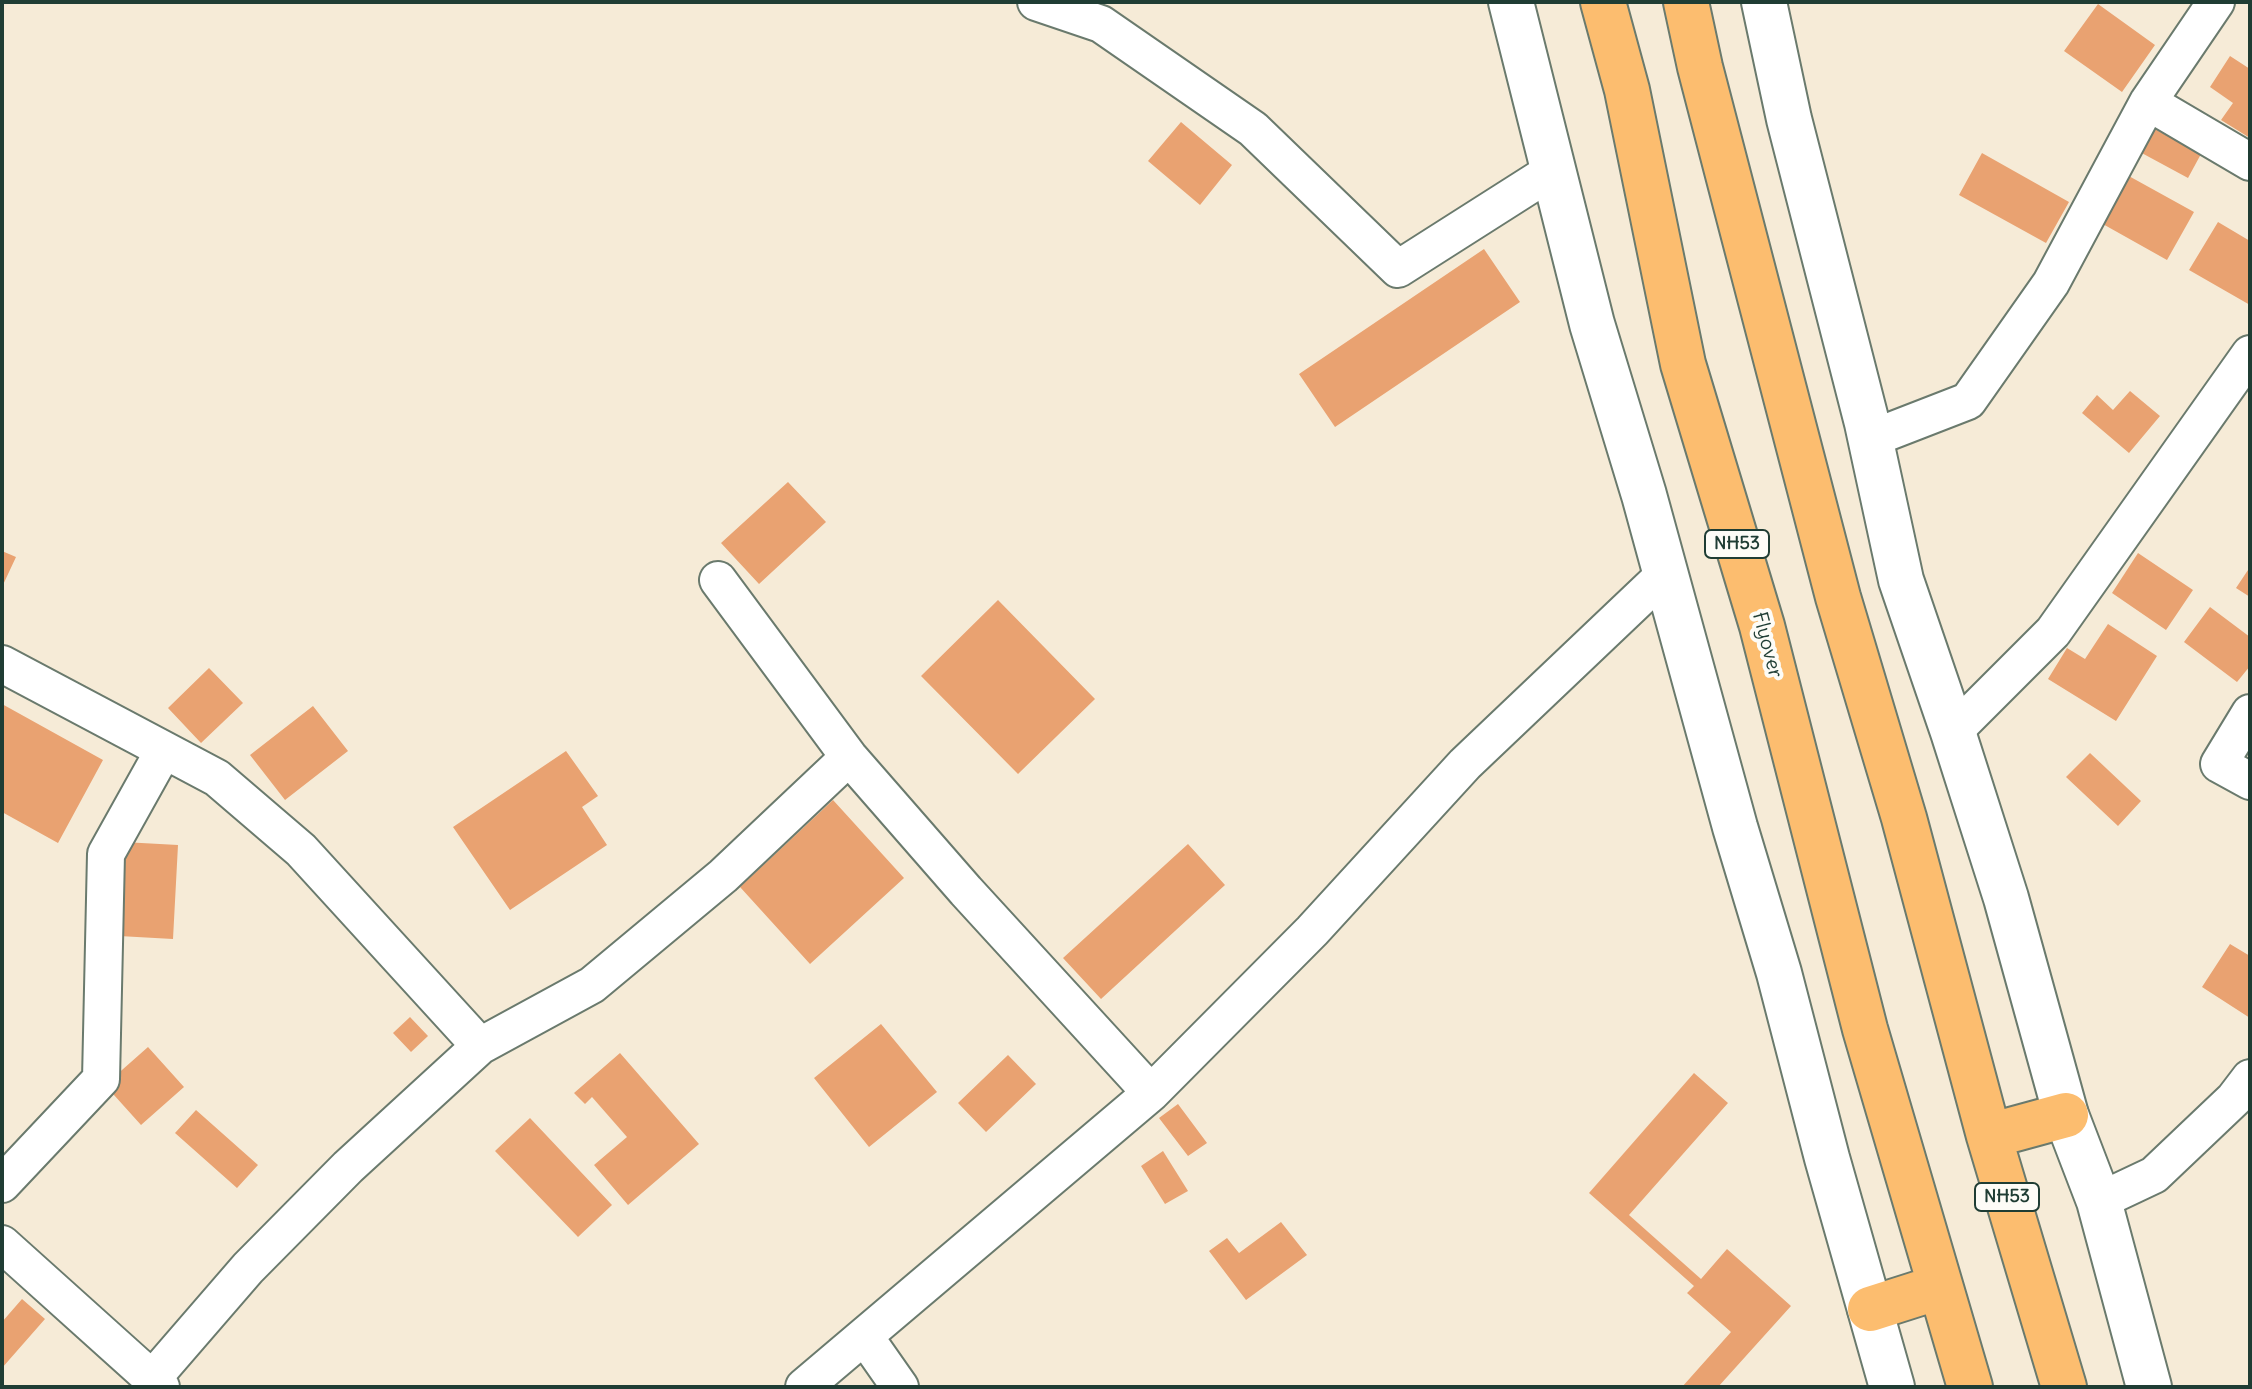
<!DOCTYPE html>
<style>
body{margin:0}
#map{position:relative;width:2252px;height:1389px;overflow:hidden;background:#f6ebd7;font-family:Delius,sans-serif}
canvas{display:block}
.frame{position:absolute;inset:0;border:4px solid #1f3d34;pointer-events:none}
</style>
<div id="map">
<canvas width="2252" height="1389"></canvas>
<div class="frame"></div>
</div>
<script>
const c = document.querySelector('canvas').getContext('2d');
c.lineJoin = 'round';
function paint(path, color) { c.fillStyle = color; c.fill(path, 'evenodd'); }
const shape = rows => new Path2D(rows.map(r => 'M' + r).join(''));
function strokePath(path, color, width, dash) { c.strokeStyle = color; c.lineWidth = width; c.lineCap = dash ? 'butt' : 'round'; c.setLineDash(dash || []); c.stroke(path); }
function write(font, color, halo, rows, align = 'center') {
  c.font = font + ' Delius,sans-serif'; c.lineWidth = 8; c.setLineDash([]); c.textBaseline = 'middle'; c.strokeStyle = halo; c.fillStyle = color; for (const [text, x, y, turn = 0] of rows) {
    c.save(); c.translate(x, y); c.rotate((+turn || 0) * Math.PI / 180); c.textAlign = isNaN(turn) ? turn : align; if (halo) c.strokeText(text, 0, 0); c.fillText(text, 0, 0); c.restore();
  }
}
paint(shape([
 [2098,4,2155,45,2122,92,2064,51],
 [2230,56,2250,69,2250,138,2221,120,2233,103,2210,87],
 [1181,122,1232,165,1200,205,1148,161],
 [2151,127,2201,154,2188,178,2138,151],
 [1982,153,2069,202,2046,243,1959,195],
 [2127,175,2194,212,2167,260,2101,223],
 [2218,222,2250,241,2250,305,2189,270],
 [1484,249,1520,302,1335,427,1299,374],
 [2130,391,2160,416,2129,453,2082,413,2097,395,2113,410],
 [788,482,826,522,759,584,721,543],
 [2,551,16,557,2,587],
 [2138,553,2193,590,2166,630,2112,593],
 [2250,567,2250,597,2236,588],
 [998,600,1095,699,1018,774,921,676],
 [2210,607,2250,637,2250,666,2237,682,2184,642],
 [2108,624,2157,656,2116,721,2048,679,2067,648,2085,659],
 [209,668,243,703,201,743,168,708],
 [2,704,103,760,58,843,2,812],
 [313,706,348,751,285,800,250,755],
 [566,751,598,796,582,807,607,845,510,910,453,827],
 [2090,753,2141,801,2118,826,2066,777],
 [833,800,904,878,810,964,740,887],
 [123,842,178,845,173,939,119,936],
 [1188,844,1225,885,1101,999,1063,958],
 [2230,944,2250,956,2250,1018,2202,987],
 [410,1017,428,1036,411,1052,393,1033],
 [881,1024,937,1092,869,1147,814,1078],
 [148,1047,184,1087,141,1125,105,1085],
 [620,1053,699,1144,628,1205,594,1165,627,1137,592,1097,585,1104,574,1093],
 [1008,1055,1036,1084,986,1132,958,1103],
 [1694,1073,1728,1103,1629,1215,1701,1279,1727,1249,1791,1306,1718,1387,1682,1387,1731,1332,1687,1293,1694,1286,1589,1193],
 [1178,1104,1207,1143,1188,1156,1159,1118],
 [196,1110,258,1165,237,1188,175,1133],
 [530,1118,612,1205,578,1237,495,1151],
 [1163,1151,1188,1191,1165,1204,1141,1166],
 [1281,1222,1307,1255,1246,1300,1209,1251,1227,1238,1239,1253],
 [22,1299,45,1319,2,1368,2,1322]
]), '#e9a271');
const minor = shape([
 [1036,2,1101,24,1253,129,1398,269,1552,171],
 [2148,102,2250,162],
 [1870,439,1968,401,2051,283,2148,102,2216,2],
 [718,580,849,757,966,891,1151,1093],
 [2,664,217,778,301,850,480,1046],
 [2250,713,2219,764,2250,781],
 [1953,732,2053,632,2250,354],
 [2,1184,101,1079,106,854,164,750],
 [2099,1201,2154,1175,2234,1099,2250,1078],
 [2,1244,161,1387],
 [865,1337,900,1387],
 [152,1379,248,1268,348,1167,480,1046,592,985,723,876,849,757],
 [804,1387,1151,1093,1312,931,1465,764,1665,574]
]);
const tertiary = shape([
 [1511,2,1592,324,1644,495,1735,827,1779,973,1827,1158,1892,1387],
 [1764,2,1789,119,1867,423,1901,580,1953,732,2006,898,2066,1115,2099,1201,2149,1387]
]);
const trunk = shape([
 [1603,2,1627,90,1683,364,1762,626,1865,1029,1970,1387],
 [1686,2,1700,67,1838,597,1904,818,1989,1136,2064,1387],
 [1989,1136,2066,1115],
 [1870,1309,1939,1287]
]);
strokePath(minor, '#6a7a6d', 40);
strokePath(tertiary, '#6a7a6d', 48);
strokePath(trunk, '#6a7a6d', 48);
strokePath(minor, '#fff', 36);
strokePath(tertiary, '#fff', 44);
strokePath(trunk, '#fcbd6f', 44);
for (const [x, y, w] of [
 [1737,544,64],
 [2007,1197,64]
]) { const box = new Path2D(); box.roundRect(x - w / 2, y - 14, w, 28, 6); c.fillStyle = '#fdfcf7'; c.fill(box); strokePath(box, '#1f3d34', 2); }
write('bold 18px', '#1f3d34', null, [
 ["NH53",1737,544],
 ["NH53",2007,1197]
]);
write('20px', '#1f3d34', '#fdfcf7', [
 ["Flyover",1767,645,75]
]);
</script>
